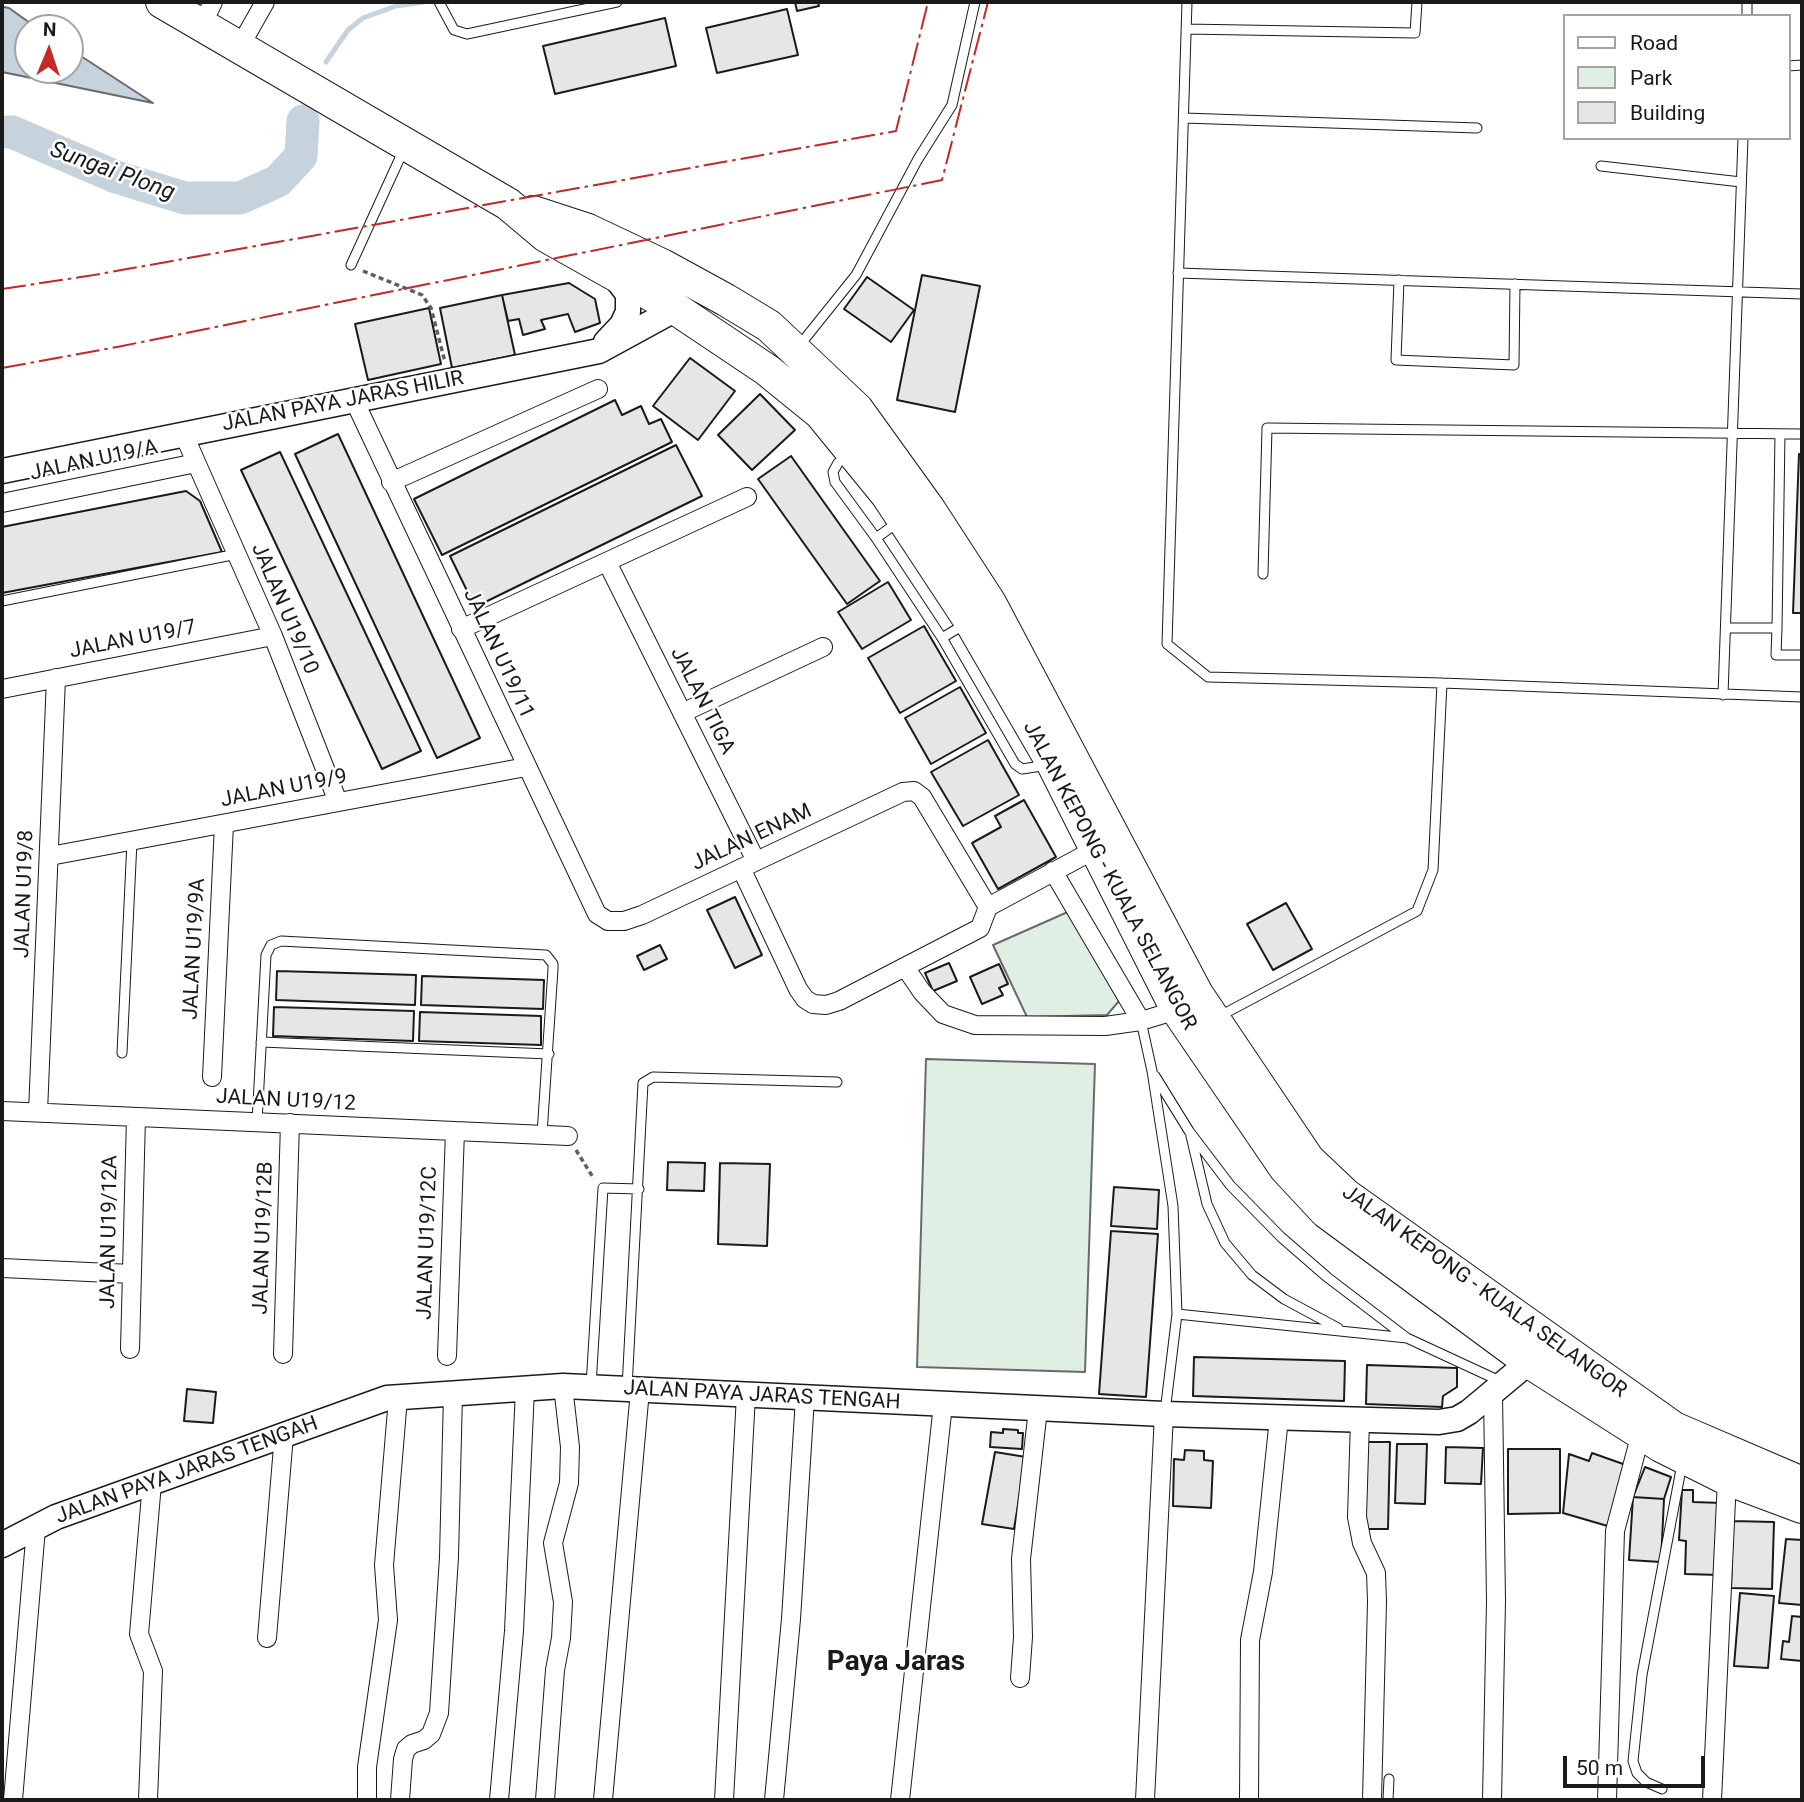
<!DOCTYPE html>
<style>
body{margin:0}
#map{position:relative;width:1804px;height:1802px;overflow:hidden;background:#fff;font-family:Roboto,sans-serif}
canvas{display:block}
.frame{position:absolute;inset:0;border:4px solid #1a1a1a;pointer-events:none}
.legend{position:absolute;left:1563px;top:14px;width:228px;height:126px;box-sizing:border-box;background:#fff;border:2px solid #a3a3a3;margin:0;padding:9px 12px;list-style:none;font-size:21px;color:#1a1a1a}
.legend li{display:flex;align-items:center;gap:14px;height:35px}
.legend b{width:35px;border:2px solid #a3a3a3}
.north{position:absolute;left:14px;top:14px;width:70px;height:70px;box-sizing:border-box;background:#fff;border:2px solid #a3a3a3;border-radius:50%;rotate:2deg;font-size:19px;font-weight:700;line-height:28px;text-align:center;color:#1a1a1a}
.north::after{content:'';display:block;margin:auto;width:24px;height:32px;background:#c62828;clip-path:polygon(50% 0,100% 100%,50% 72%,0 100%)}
.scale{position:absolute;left:1563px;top:1756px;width:142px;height:32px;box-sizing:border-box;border:4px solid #1a1a1a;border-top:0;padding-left:9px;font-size:21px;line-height:24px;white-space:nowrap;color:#1a1a1a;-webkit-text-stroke:5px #fff;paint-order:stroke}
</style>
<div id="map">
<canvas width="1804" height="1802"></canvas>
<div class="frame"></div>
<ul class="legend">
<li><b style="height:9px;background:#fff"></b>Road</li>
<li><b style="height:19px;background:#e0efe3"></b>Park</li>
<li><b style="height:19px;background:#e6e6e6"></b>Building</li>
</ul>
<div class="north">N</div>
<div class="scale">50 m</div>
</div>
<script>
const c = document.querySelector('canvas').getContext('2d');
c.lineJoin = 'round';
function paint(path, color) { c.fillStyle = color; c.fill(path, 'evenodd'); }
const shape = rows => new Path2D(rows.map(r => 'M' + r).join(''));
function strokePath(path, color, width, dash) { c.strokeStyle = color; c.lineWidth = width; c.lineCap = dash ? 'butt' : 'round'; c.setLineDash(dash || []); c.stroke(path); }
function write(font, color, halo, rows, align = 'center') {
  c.font = font + ' Roboto,sans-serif'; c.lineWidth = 5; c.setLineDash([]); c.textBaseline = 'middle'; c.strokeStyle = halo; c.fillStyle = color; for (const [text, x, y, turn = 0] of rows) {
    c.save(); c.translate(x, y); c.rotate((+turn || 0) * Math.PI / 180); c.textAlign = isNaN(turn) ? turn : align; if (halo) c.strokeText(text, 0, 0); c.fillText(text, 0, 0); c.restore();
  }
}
const green = shape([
 [1070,911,1119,1001,1107,1015,1027,1017,993,945,1070,911],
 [926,1059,1095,1064,1085,1372,917,1367,926,1059]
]);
paint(green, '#e0efe3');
strokePath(green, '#6a6a6a', 2);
const water = shape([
 [4,7,9,8,37,28,28,28,28,70,70,70,70,49,153,103,2,72,2,8,4,7]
]);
paint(water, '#c6d2dc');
strokePath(water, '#6a6a6a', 2);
strokePath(shape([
 [326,62,348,30,363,18,396,6,424,2]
]), '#c6d2dc', 5);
strokePath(shape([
 [2,132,12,132,116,177,185,198,240,198,278,181,301,156,303,121]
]), '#c6d2dc', 33);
const building = shape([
 [795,2,818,2,819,6,797,11,795,2],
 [787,9,798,55,717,73,706,28,787,9],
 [665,18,676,66,555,94,543,46,665,18],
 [922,275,980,286,955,412,897,400,922,275],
 [867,277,914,310,891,342,844,309,867,277],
 [569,283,595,299,600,323,575,332,568,314,541,320,545,329,523,335,519,319,508,321,502,295,569,283],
 [502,295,515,355,452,368,440,308,502,295],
 [429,308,441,364,368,380,355,324,429,308],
 [690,358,735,391,698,440,653,406,690,358],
 [760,394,795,430,752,470,718,435,760,394],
 [615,400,622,415,641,406,649,424,661,419,672,442,442,555,414,499,615,400],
 [338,434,480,738,437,758,295,454,338,434],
 [676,445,702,496,475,607,450,556,676,445],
 [280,452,421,751,382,769,241,470,280,452],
 [1799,454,1802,454,1802,613,1793,613,1799,454],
 [791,456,880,581,847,604,758,479,791,456],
 [186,491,200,501,222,552,2,593,2,527,186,491],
 [888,582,911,620,862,649,838,612,888,582],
 [924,626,956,681,900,713,868,658,924,626],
 [960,687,986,733,931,764,905,718,960,687],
 [988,740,1019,795,963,826,931,772,988,740],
 [1024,800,1056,857,998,889,972,843,1001,827,995,816,1024,800],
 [735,897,762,955,735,968,707,910,735,897],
 [1286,903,1312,949,1273,970,1247,924,1286,903],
 [660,945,667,959,644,970,637,956,660,945],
 [949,963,957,981,933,991,925,973,949,963],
 [999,964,1008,984,999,988,1003,995,982,1004,970,977,999,964],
 [277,971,416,975,415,1005,276,1000,277,971],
 [422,976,544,980,543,1009,421,1005,422,976],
 [274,1007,414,1011,413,1041,273,1036,274,1007],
 [420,1012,541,1016,541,1045,419,1041,420,1012],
 [668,1162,705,1163,704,1191,667,1190,668,1162],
 [720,1163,770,1164,767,1246,718,1244,720,1163],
 [1114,1187,1159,1190,1157,1229,1111,1226,1114,1187],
 [1111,1231,1158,1234,1146,1397,1099,1394,1111,1231],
 [1194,1357,1345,1361,1344,1401,1193,1396,1194,1357],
 [1367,1365,1457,1368,1457,1387,1443,1396,1442,1407,1366,1404,1367,1365],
 [187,1389,216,1392,213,1423,184,1421,187,1389],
 [1003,1429,1018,1430,1018,1433,1023,1433,1022,1449,990,1447,991,1432,1003,1433,1003,1429],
 [1365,1442,1390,1442,1388,1529,1363,1529,1365,1442],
 [1397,1444,1427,1444,1425,1504,1395,1503,1397,1444],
 [1446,1447,1483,1448,1481,1484,1445,1483,1446,1447],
 [1508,1449,1560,1449,1560,1513,1508,1514,1508,1449],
 [1185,1450,1204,1451,1204,1460,1213,1461,1211,1508,1173,1506,1174,1459,1184,1460,1185,1450],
 [995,1452,1026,1457,1014,1529,982,1524,995,1452],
 [1592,1453,1626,1465,1611,1527,1563,1513,1569,1454,1589,1461,1592,1453],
 [1645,1467,1671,1477,1664,1499,1633,1497,1645,1467],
 [1682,1490,1693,1490,1693,1502,1722,1503,1719,1575,1685,1574,1686,1541,1679,1540,1682,1490],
 [1633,1497,1664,1499,1661,1562,1629,1560,1633,1497],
 [1733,1521,1774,1522,1772,1589,1731,1588,1733,1521],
 [1786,1539,1802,1540,1802,1605,1779,1603,1786,1539],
 [1740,1593,1774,1596,1768,1668,1734,1666,1740,1593],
 [1792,1616,1802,1617,1802,1661,1781,1659,1783,1641,1789,1642,1792,1616]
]);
paint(building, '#e6e6e6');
strokePath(building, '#1a1a1a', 2);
const lane = shape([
 [439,2,454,30,467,34,617,2],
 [1187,2,1167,644,1208,677,1442,683,1802,697],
 [1747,16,1747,2],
 [1186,29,1415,33,1417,2],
 [1788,66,1802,65],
 [1184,118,1477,128],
 [1601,166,1741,182],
 [351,265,404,149],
 [1178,273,1802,294],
 [1399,280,1396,360,1514,365,1515,284],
 [799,346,856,275,918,159,952,105,975,2],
 [847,455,838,463,833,472,835,482,876,538,942,638,1015,764,1022,769,1048,765],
 [876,538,897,523],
 [1263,574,1267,428,1802,434],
 [2,601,237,554],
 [1726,628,1777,628,1780,434],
 [1777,628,1776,655,1802,655],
 [942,638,965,624],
 [1723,695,1743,138],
 [1218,1017,1417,911,1433,870,1442,683],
 [1141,1021,1152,1071,1173,1206,1177,1314,1165,1412],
 [261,1042,549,1054],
 [122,1053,132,841],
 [1155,1076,1189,1131,1230,1185,1281,1237,1327,1277,1407,1338],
 [257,1122,266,955,271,945,281,941,546,955,553,964,553,969,542,1134],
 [1191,1136,1207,1204,1225,1243,1252,1275,1284,1299,1338,1328],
 [1177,1314,1407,1338,1502,1382],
 [591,1386,603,1188,639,1189],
 [627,1388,643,1083,653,1077,837,1082],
 [1662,1789,1646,1782,1637,1773,1633,1761,1642,1675,1682,1464],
 [1388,1800,1389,1779]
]);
const street = shape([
 [202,25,213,2],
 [239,48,265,2],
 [354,400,597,914,608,921,624,921,642,915,903,792,914,791,922,797,988,907],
 [184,435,273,636,338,802],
 [391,482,598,389],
 [2,503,196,463],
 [607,562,756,861],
 [461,629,747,497],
 [2,689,273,636],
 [682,713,823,647],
 [50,856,526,767],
 [741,868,798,989,805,999,813,1004,826,1005,839,1001,980,928,988,907,1094,850],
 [1053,871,1141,1021],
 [905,967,922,992,943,1014,975,1025,1105,1026,1141,1021,1177,1010],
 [212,1077,224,824],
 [2,1111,568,1136],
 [38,1112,56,678],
 [2,1268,132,1274],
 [130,1349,136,1117],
 [283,1354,290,1123],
 [447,1356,455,1131],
 [1360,1420,1357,1517,1362,1543,1376,1573,1377,1602,1372,1800],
 [267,1638,284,1435],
 [1020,1678,1023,1637,1021,1559,1038,1409],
 [13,1800,36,1528],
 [148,1800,153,1671,139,1634,152,1483],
 [367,1800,367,1767,388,1620,384,1565,398,1398],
 [400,1800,403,1759,406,1749,412,1744,424,1740,431,1734,439,1713,449,1557,453,1394],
 [499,1800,514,1631,525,1389],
 [545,1800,555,1670,561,1638,563,1602,553,1543,569,1483,570,1447,563,1386],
 [603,1800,640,1390],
 [724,1800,746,1395],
 [774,1800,791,1619,805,1398],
 [900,1800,943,1404],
 [1145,1800,1164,1414],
 [1249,1800,1250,1640,1263,1572,1279,1418],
 [1492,1800,1496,1601,1493,1393],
 [1607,1800,1615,1531,1641,1433],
 [1712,1800,1727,1479]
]);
const secondary = shape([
 [606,342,622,325,628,312,628,294,611,272],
 [2,471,599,351,676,309],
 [2,1545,56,1517,387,1398,563,1386,1164,1414,1439,1422,1457,1419,1469,1412,1529,1362]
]);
const highway = shape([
 [162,2,508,204,546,236,676,309,767,370,820,413,887,495,970,621,1053,764,1177,1010,1285,1168,1326,1212,1529,1362,1661,1446,1727,1479,1802,1507],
 [533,212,588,230,662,265,726,300,769,326,857,409,929,509,990,603,1197,994,1308,1159,1346,1195,1674,1428,1802,1483]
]);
strokePath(lane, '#1a1a1a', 11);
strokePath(street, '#1a1a1a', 20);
strokePath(secondary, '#1a1a1a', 27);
strokePath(highway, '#1a1a1a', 34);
strokePath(shape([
 [363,271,422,295,431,308,445,362],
 [576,1150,594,1179]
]), '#5f5f5f', 3.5, [5, 3.5]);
strokePath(lane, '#fff', 9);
strokePath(street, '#fff', 18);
strokePath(secondary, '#fff', 24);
strokePath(highway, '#fff', 32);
strokePath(shape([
 [2,289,94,275,896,131,928,2],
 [2,368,117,347,942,180,988,2]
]), '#c62828', 2, [24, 5, 3.5, 5]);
write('21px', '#1a1a1a', '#fff', [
 ["JALAN PAYA JARAS HILIR",343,402,-11],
 ["JALAN U19/A",94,461,-12],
 ["JALAN U19/10",284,609,67],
 ["JALAN U19/7",133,640,-11],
 ["JALAN U19/11",498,654,65],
 ["JALAN TIGA",702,701,63],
 ["JALAN U19/9",284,789,-11],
 ["JALAN ENAM",752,838,-25],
 ["JALAN KEPONG - KUALA SELANGOR",1109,876,62],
 ["JALAN U19/8",25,894,-88],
 ["JALAN U19/9A",195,949,-87],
 ["JALAN U19/12",286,1101,3],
 ["JALAN U19/12A",110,1232,-89],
 ["JALAN U19/12B",264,1238,-88],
 ["JALAN U19/12C",428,1243,-88],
 ["JALAN KEPONG - KUALA SELANGOR",1484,1292,36],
 ["JALAN PAYA JARAS TENGAH",762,1396,3],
 ["JALAN PAYA JARAS TENGAH",187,1471,-20]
]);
write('italic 23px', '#1a1a1a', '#fff', [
 ["Sungai Plong",112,172,20]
]);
write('bold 28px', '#1a1a1a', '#fff', [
 ["Paya Jaras",896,1663]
]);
</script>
